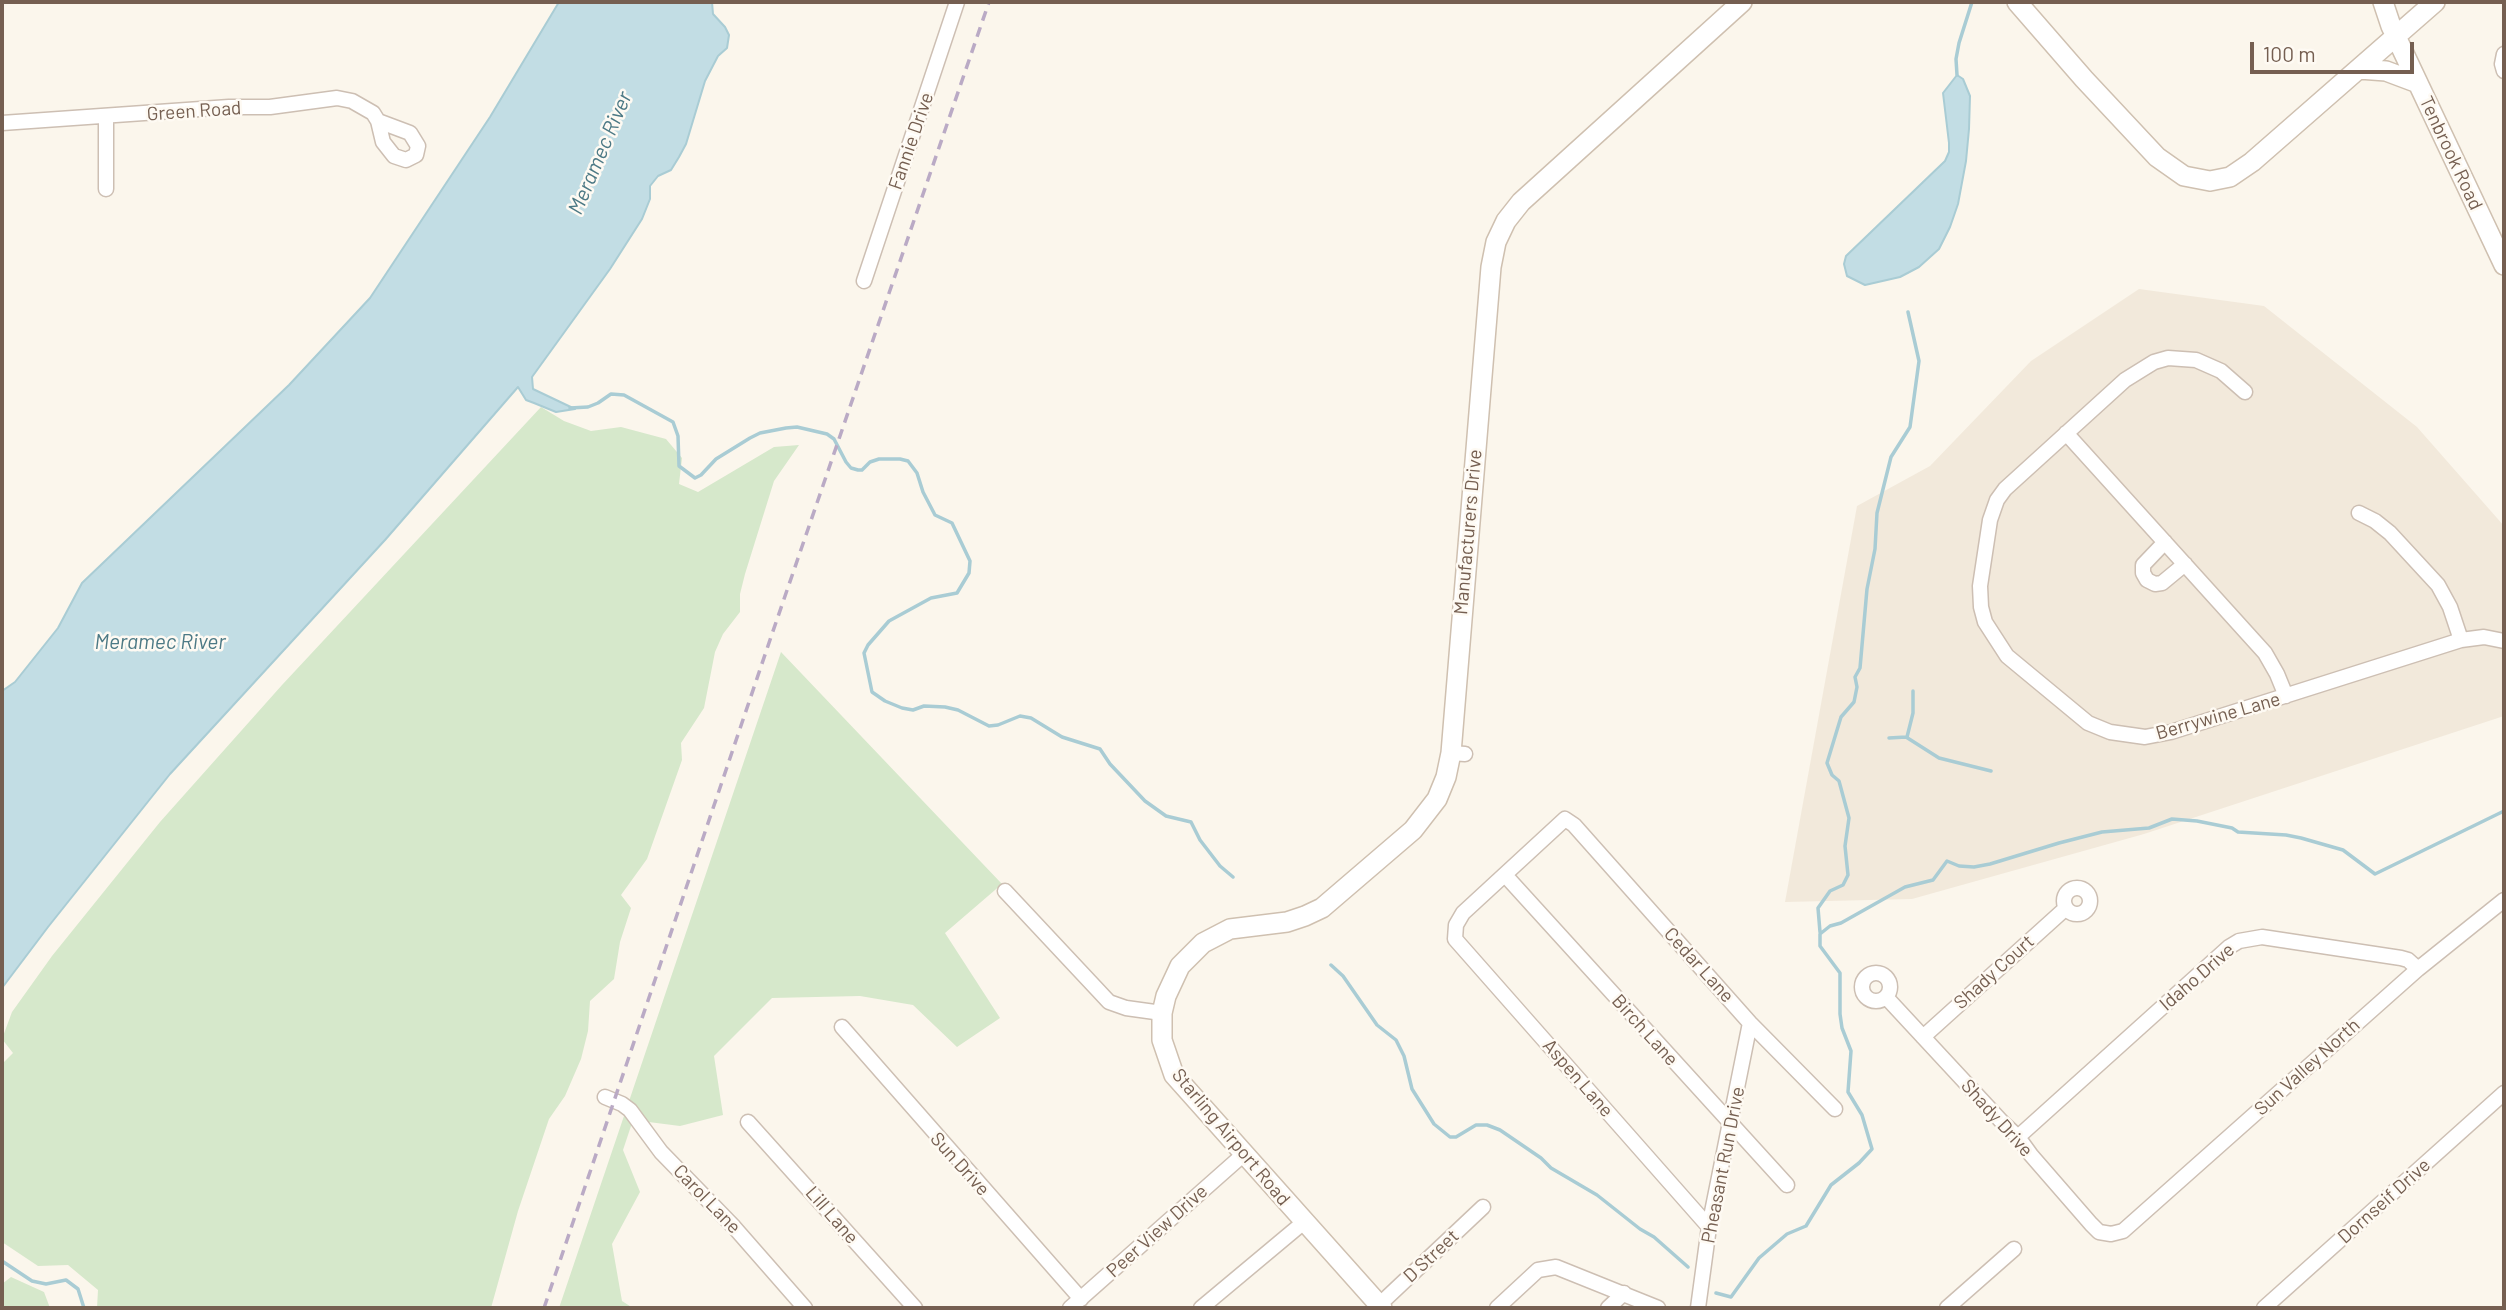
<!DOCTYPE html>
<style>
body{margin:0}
#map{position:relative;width:2506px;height:1310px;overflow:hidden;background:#fbf6ec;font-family:Barlow,sans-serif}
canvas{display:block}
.frame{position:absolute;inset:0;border:4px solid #755f51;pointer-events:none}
.scale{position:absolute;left:2250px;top:42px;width:164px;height:32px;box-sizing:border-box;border:4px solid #755f51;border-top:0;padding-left:9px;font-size:21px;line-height:24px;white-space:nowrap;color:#755f51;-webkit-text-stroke:5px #fefaf3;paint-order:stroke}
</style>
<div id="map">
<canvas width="2506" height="1310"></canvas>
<div class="frame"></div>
<div class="scale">100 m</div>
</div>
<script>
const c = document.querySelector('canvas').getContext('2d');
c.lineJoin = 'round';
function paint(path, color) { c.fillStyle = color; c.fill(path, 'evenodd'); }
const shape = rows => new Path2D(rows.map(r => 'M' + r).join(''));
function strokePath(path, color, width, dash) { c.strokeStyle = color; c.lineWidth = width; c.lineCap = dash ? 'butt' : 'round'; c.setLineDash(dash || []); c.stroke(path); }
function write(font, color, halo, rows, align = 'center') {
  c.font = font + ' Barlow,sans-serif'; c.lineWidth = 5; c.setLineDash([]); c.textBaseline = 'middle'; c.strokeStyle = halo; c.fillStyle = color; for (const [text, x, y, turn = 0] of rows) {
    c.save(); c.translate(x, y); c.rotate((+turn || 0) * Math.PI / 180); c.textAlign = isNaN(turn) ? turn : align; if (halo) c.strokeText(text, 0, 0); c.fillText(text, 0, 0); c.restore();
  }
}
paint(shape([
 [2139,289,2264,306,2417,427,2504,526,2504,716,2144,834,1912,899,1785,902,1857,506,1930,466,2031,361]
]), '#f2e9db');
paint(shape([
 [541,407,564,421,591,431,621,427,666,439,682,458,679,484,698,492,774,447,799,445,774,481,745,574,740,594,740,612,723,634,715,652,704,708,681,743,682,760,647,859,621,895,631,908,620,942,614,979,590,1001,588,1031,581,1059,565,1096,549,1119,518,1211,491,1308,97,1308,98,1290,68,1265,38,1266,2,1242,2,1064,13,1053,2,1039,12,1012,52,956,160,822,282,685],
 [781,652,1002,884,945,933,1000,1018,957,1047,913,1005,860,996,772,998,714,1056,723,1115,680,1126,633,1120,623,1150,640,1192,612,1244,622,1301,633,1308,559,1308],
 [11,1277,44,1292,50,1308,2,1308,2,1284]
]), '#d6e8cb');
const water = shape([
 [559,2,712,2,713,14,725,27,729,35,727,48,718,56,705,81,686,144,679,157,671,170,658,176,650,186,650,199,642,219,610,269,532,377,533,389,575,409,556,412,534,403,526,400,518,387,385,540,170,774,48,927,2,988,2,691,15,682,58,628,82,583,289,385,370,298,490,117,559,2],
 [1957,75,1963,79,1970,96,1969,129,1966,161,1958,204,1950,227,1939,249,1919,267,1900,277,1865,285,1847,276,1844,264,1846,256,1945,161,1949,152,1949,143,1943,93,1957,75]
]);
paint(water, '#c2dde4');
strokePath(water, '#a9ccd4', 2);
strokePath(shape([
 [1957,75,1956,59,1959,43,1972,2],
 [570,408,588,407,598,403,611,394,624,395,673,422,678,436,679,466,695,478,701,475,716,459,750,438,760,433,786,428,797,427,827,434,834,439,846,462,851,468,858,470,862,470,870,462,879,459,900,459,908,461,917,473,923,492,935,515,952,523,970,561,969,573,957,593,931,598,889,621,868,645,864,653,872,692,885,701,902,708,913,710,924,706,945,707,958,710,989,726,998,725,1020,716,1031,718,1062,737,1100,749,1110,764,1145,801,1166,816,1191,822,1200,840,1220,866,1233,877],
 [1907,737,1913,713,1913,691],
 [1889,738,1906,737,1939,758,1991,771],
 [1820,932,1818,908,1830,891,1843,885,1848,875,1845,846,1849,818,1839,781,1832,775,1827,763,1841,717,1854,702,1857,687,1855,677,1860,668,1867,589,1875,549,1877,513,1891,457,1910,427,1919,361,1908,312],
 [1331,965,1343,976,1377,1025,1396,1040,1404,1056,1412,1089,1434,1124,1450,1137,1456,1137,1476,1125,1487,1125,1500,1130,1541,1158,1551,1168,1597,1195,1640,1229,1654,1237,1688,1267],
 [2,1261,32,1281,46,1284,66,1280,78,1289,84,1308],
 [1716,1293,1731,1297,1759,1258,1787,1234,1806,1226,1831,1185,1859,1163,1872,1149,1862,1115,1848,1092,1851,1051,1842,1028,1840,1014,1840,973,1820,946,1820,934,1830,926,1841,923,1905,887,1933,880,1947,861,1959,866,1974,867,1990,864,2059,843,2102,832,2149,828,2172,819,2197,821,2232,828,2238,832,2286,835,2301,838,2343,850,2375,874,2504,811]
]), '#a9ccd4', 3.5);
const street = shape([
 [2504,54,2502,64,2504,71],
 [106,116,106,189],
 [2,123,229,107,270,107,337,98,352,101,373,113,378,121,383,142,394,156,406,160,416,155,418,146,410,133,378,121],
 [864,281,957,2],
 [2245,392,2221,371,2196,360,2168,358,2154,362,2125,380,2005,489,1997,500,1990,520,1980,586,1981,607,1985,622,2007,656,2088,723,2110,732,2145,737,2171,732,2461,640,2484,637,2504,641],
 [2066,433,2265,653,2277,674,2286,696],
 [2359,513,2375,521,2390,533,2438,585,2450,607,2461,640],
 [2165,542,2143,565,2143,573,2147,580,2155,584,2162,583,2185,564],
 [1451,753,1465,754],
 [1505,875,1787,1185],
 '2064 901a13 13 0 1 1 26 0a13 13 0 1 1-26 0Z',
 [1005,891,1109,1002,1126,1008,1162,1013],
 '1862 987a14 14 0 1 1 28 0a14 14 0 1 1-28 0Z',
 [1886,997,2002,1122,2018,1137,2031,1155,2091,1224,2099,1232,2111,1234,2123,1231,2418,969,2504,900],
 [842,1027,1081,1299],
 [1923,1037,2066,908],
 [605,1097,622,1104,630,1110,661,1152,734,1227,805,1308],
 [748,1122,915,1308],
 [2018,1137,2229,947,2239,941,2262,937,2401,958,2408,960,2418,969],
 [1709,1227,1455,939,1456,925,1463,913,1565,819,1574,825,1750,1023,1835,1109],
 [1379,1305,1483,1207],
 [1070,1308,1244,1154],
 [1201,1308,1304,1222],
 [1497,1308,1538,1270,1556,1267,1658,1308],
 [1608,1308,1624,1293],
 [1698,1308,1709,1227,1750,1023],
 [1947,1308,2014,1249],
 [2264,1308,2504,1093]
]);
const secondary = shape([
 [2017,2,2084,79,2157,157,2184,176,2210,181,2230,177,2252,162,2435,2],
 [2383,2,2391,26,2504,265],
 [2359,69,2386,71,2418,83],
 [1382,1308,1174,1075,1162,1040,1162,1013,1166,996,1180,966,1203,943,1230,929,1287,922,1305,916,1322,908,1413,830,1437,799,1446,777,1451,753,1491,267,1496,242,1506,221,1521,202,1742,2]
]);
strokePath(street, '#cdbfb3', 17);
strokePath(secondary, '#cfc0b0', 22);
strokePath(street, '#fff', 14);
strokePath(secondary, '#fff', 19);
strokePath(shape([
 [544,1308,772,634,989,2]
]), '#baaac5', 3.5, [10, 7]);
write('19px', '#755f51', '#fefaf3', [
 ["Green Road",194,111,-4],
 ["Fannie Drive",911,141,-71],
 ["Tenbrook Road",2451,153,65],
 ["Manufacturers Drive",1468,532,-85],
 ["Berrywine Lane",2218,716,-16],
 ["Cedar Lane",1699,965,48],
 ["Shady Court",1994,972,-42],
 ["Idaho Drive",2197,977,-41],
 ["Birch Lane",1645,1030,48],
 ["Sun Valley North",2307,1067,-42],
 ["Aspen Lane",1578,1078,49],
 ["Shady Drive",1997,1118,48],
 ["Starling Airport Road",1231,1137,50],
 ["Sun Drive",960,1164,48],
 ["Pheasant Run Drive",1723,1165,-79],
 ["Carol Lane",707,1199,46],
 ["Dornseif Drive",2384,1201,-42],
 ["Lill Lane",832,1215,49],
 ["Peer View Drive",1157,1231,-42],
 ["D Street",1431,1256,-43]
]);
write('italic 21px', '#4c7985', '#fefaf3', [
 ["Meramec River",600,153,-67],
 ["Meramec River",160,642]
]);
</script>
